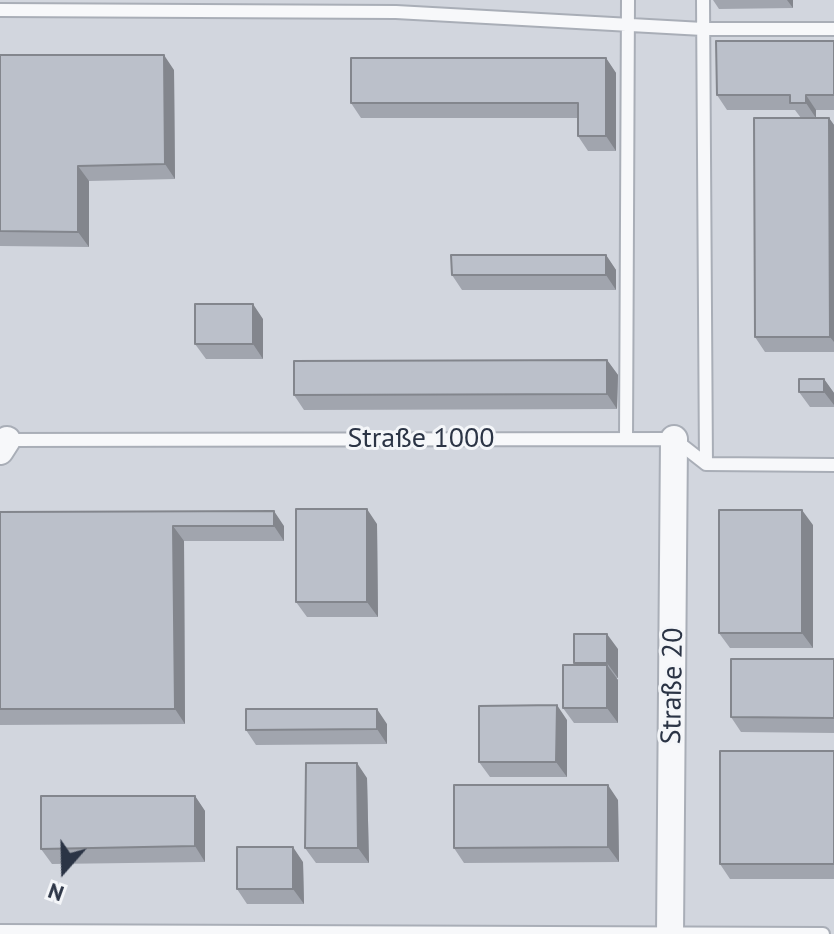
<!DOCTYPE html>
<meta charset="utf-8">
<style>
body{margin:0}
#map{position:relative;width:834px;height:934px;overflow:hidden;background:#e4e7ec;font-family:"PT Sans",sans-serif}
canvas{display:block}
.north{position:absolute;left:24px;top:830px;width:80px;height:80px;-webkit-text-stroke:6px #f4f6f9;paint-order:stroke;rotate:200deg;font-size:22px;font-weight:700;line-height:32px;text-align:center;color:#2b3445}
.north::after{content:'';display:block;margin:auto;width:28px;height:36px;background:#2b3445;clip-path:polygon(50% 0,100% 100%,50% 72%,0 100%)}
</style>
<div id="map">
<canvas width="834" height="934"></canvas>
<div class="north">N</div>
</div>
<script>
const c = document.querySelector('canvas').getContext('2d');
c.lineJoin = 'round';
function paint(path, color) { c.fillStyle = color; c.fill(path, 'evenodd'); }
const shape = rows => new Path2D(rows.map(r => 'M' + r).join(''));
function strokePath(path, color, width, dash) { c.strokeStyle = color; c.lineWidth = width; c.lineCap = dash ? 'butt' : 'round'; c.setLineDash(dash || []); c.stroke(path); }
function write(font, color, halo, rows, align = 'center') {
  c.font = font + ' "PT Sans",sans-serif'; c.lineWidth = 6; c.setLineDash([]); c.textBaseline = 'middle'; c.strokeStyle = halo; c.fillStyle = color; for (const [text, x, y, turn = 0] of rows) {
    c.save(); c.translate(x, y); c.rotate((+turn || 0) * Math.PI / 180); c.textAlign = isNaN(turn) ? turn : align; if (halo) c.strokeText(text, 0, 0); c.fillText(text, 0, 0); c.restore();
  }
}
paint(shape([
 [0,0,834,0,834,934,0,934]
]), '#d2d6de');
const lane = shape([
 [703,0,706,464],
 [0,10,396,12,703,29,834,29],
 [626,439,628,0],
 [3,440,674,439,706,464,834,465],
 [0,931,823,934]
]);
const street = shape([
 [0,451,7,440],
 [670,934,674,439]
]);
strokePath(lane, '#a9aeb7', 16);
strokePath(street, '#a9aeb7', 30);
strokePath(lane, '#f7f8fa', 12);
strokePath(street, '#f7f8fa', 26);
paint(shape([
 [713,0,793,0,793,8,719,9],
 [834,41,834,110,816,110,816,118,829,118,834,125,834,352,765,352,755,337,801,118,795,110,727,110,717,95],
 [0,55,174,70,175,179,89,181,89,247,0,246],
 [606,58,616,73,616,151,588,151,578,136,578,118,361,118,351,103],
 [606,255,616,270,616,290,462,290,452,275],
 [263,319,263,359,206,359,195,344],
 [607,360,618,375,617,409,304,410,294,395],
 [824,379,834,393,834,407,810,407,799,392],
 [0,512,284,526,284,541,184,541,185,724,0,725],
 [377,524,378,617,307,617,296,602],
 [813,525,813,648,730,648,719,633],
 [618,649,618,678,616,678,618,680,618,723,574,723,563,708,575,665,574,663],
 [834,659,834,733,741,732,731,717],
 [567,720,567,777,490,777,479,762],
 [387,724,387,744,256,745,246,730],
 [834,751,834,879,730,879,720,864],
 [367,778,369,863,316,863,305,848],
 [195,796,205,811,205,862,52,864,41,849],
 [618,800,619,862,464,863,454,848],
 [303,862,304,904,247,904,237,889]
]), '#a1a5ae');
paint(shape([
 [787,0,793,0,793,8],
 [164,55,174,70,175,179,165,164],
 [606,58,616,73,616,151,606,136],
 [806,95,816,110,816,118,806,103],
 [829,118,834,125,834,342,830,337],
 [78,166,89,181,89,247,78,232],
 [606,255,616,270,616,290,606,275],
 [253,304,263,319,263,359,253,344],
 [607,360,618,375,617,409,607,394],
 [824,379,834,393,834,405,824,392],
 [367,509,377,524,378,617,367,602],
 [802,510,813,525,813,648,802,633],
 [274,511,284,526,284,541,274,526],
 [173,526,184,541,185,724,175,709],
 [607,634,618,649,618,678,607,663],
 [607,665,618,680,618,723,607,708],
 [557,705,567,720,567,777,556,762],
 [377,709,387,724,387,744,377,729],
 [357,763,367,778,369,863,358,848],
 [608,785,618,800,619,862,608,847],
 [195,796,205,811,205,862,195,846],
 [293,847,303,862,304,904,293,889]
]), '#83868d');
const building = shape([
 [716,41,834,41,834,95,806,95,806,103,790,103,790,95,717,95,716,41],
 [0,55,164,55,165,164,78,166,78,232,0,231,0,55],
 [351,58,606,58,606,136,578,136,578,103,351,103,351,58],
 [754,118,829,118,830,337,755,337,754,118],
 [451,255,606,255,606,275,452,275,451,255],
 [195,304,253,304,253,344,195,344,195,304],
 [607,360,607,394,294,395,294,361,607,360],
 [799,379,824,379,824,392,799,392,799,379],
 [296,509,367,509,367,602,296,602,296,509],
 [719,510,802,510,802,633,719,633,719,510],
 [274,511,274,526,173,526,175,709,0,709,0,512,274,511],
 [574,634,607,634,607,663,574,663,574,634],
 [731,659,834,659,834,718,731,717,731,659],
 [563,665,607,665,607,708,563,708,563,665],
 [557,705,556,762,479,762,479,706,557,705],
 [246,709,377,709,377,729,246,730,246,709],
 [720,751,834,751,834,864,720,864,720,751],
 [306,763,357,763,358,848,305,848,306,763],
 [454,785,608,785,608,847,454,848,454,785],
 [41,796,195,796,195,846,41,849,41,796],
 [237,847,293,847,293,889,237,889,237,847]
]);
paint(building, '#bbc0ca');
strokePath(building, '#83868d', 2);
write('28px', '#2b3445', '#f4f6f9', [
 ["Straße 1000",421,439],
 ["Straße 20",673,686,-89]
]);
</script>
